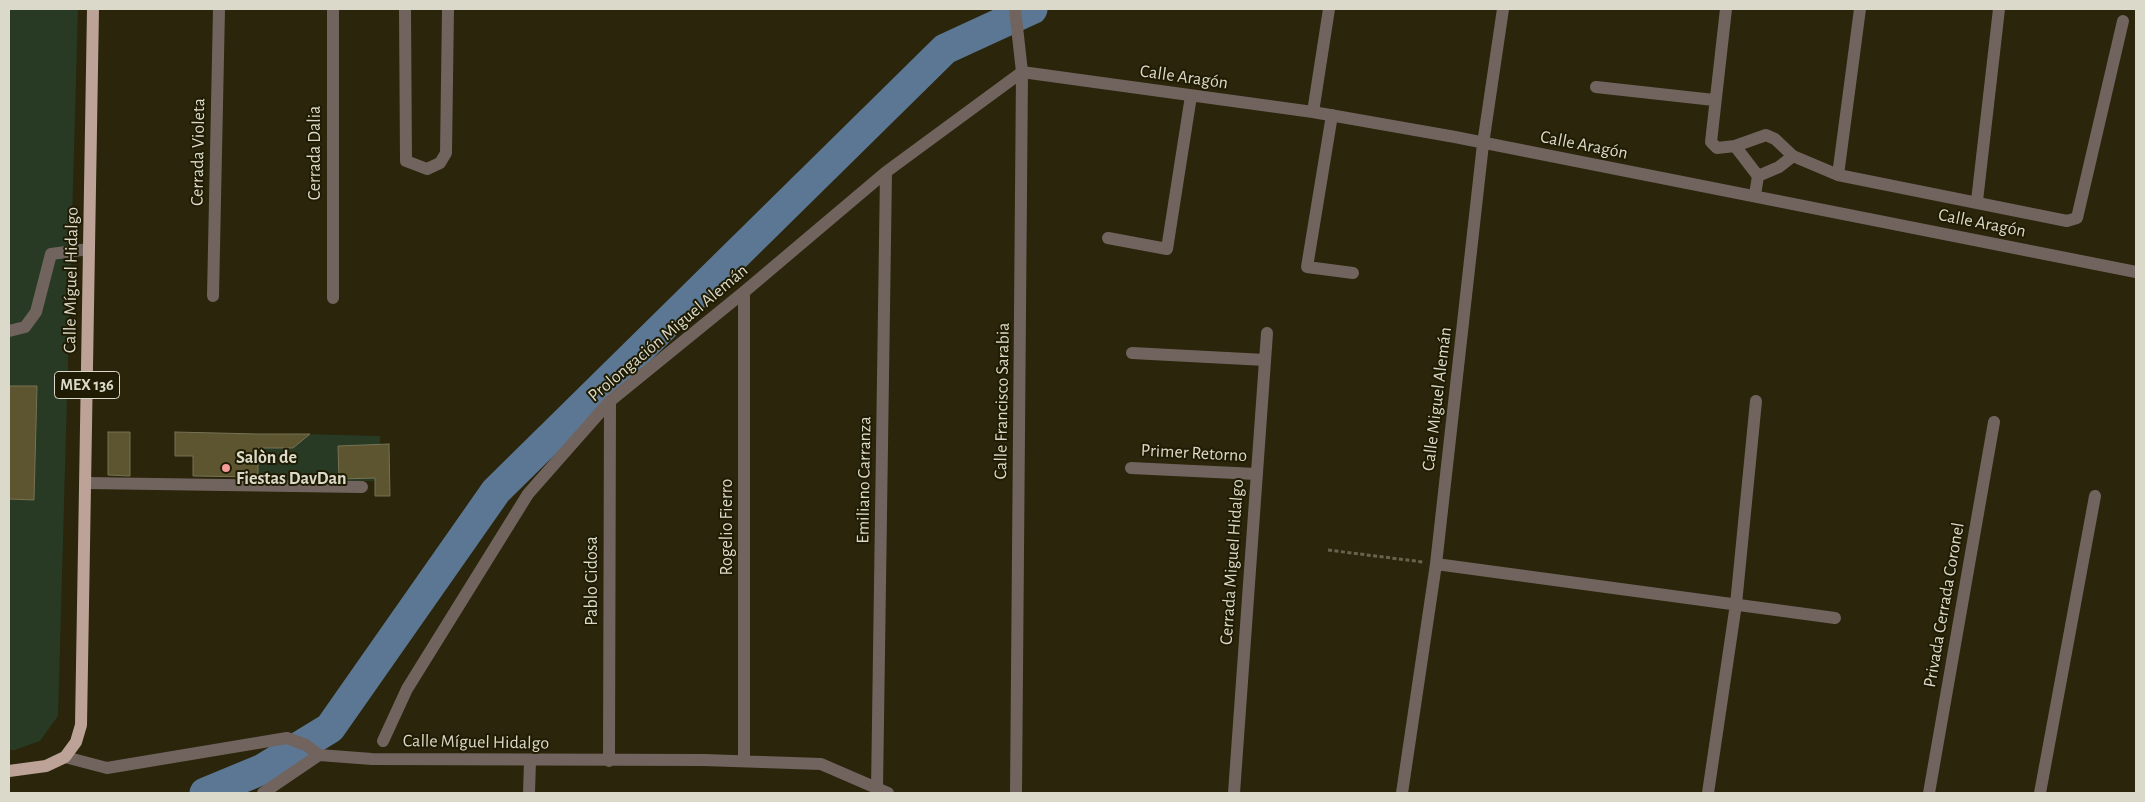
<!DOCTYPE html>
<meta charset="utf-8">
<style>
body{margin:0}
#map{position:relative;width:2145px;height:802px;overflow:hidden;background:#2a250b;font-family:"Alegreya Sans",sans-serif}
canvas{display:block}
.frame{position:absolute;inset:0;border:10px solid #dbd9c9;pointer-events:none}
</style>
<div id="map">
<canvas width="2145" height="802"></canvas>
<div class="frame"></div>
</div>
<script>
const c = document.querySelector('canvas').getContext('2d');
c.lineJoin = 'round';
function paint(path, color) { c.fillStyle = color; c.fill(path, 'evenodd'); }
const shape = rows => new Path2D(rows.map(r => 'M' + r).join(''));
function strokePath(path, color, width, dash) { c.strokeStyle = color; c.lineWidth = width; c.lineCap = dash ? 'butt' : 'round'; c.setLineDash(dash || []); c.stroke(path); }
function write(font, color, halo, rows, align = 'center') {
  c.font = font + ' "Alegreya Sans",sans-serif'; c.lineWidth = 4; c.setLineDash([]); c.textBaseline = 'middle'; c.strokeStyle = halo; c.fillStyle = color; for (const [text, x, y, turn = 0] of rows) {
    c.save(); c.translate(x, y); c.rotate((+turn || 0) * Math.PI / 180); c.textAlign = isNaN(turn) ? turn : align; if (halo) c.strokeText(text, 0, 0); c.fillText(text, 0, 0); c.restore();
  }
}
paint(shape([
 [9,9,78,9,58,716,40,741,15,750,9,750],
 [301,434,380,436,381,481,258,480,258,448,293,448,300,441]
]), '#283a24');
strokePath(shape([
 [205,793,263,769,330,728,496,491,945,49,1032,9]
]), '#5c7794', 31);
const building = shape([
 [9,386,37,386,34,500,9,499,9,386],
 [108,432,130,432,130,476,108,475,108,432],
 [175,432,258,434,310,434,293,448,258,448,258,477,193,476,193,456,175,456,175,432],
 [389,444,390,496,375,496,375,478,339,479,338,446,389,444]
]);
paint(building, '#5c5530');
strokePath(building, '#767255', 1);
strokePath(shape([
 [1328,550,1423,562]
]), '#67634c', 3, [4, 2.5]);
strokePath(shape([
 [333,9,333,298],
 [405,9,406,161,427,169,440,163,446,153,448,9],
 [1015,9,1022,72,1016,793],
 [1726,9,1711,142,1717,148,1735,146,1766,135,1775,139,1793,156,1838,175,2067,221,2077,218,2123,21],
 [1596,87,1714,100],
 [1313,112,1329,9],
 [1332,115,1307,267,1353,273],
 [1735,146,1758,176,1755,195],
 [1838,175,1860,9],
 [1758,176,1779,167,1793,156],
 [1977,201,1999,9],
 [1108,238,1167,249,1191,96],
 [213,296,219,9],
 [9,331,25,327,36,312,51,254,89,249],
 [1132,353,1265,360],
 [1131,468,1256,474],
 [86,483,362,487],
 [1436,564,1835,618],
 [383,741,407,689,528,494,610,401,744,292,886,172,1022,72,1313,112,1455,137,2136,272],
 [65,757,107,768,287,738,306,745,319,755,372,759,704,760,821,764,888,793],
 [609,761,610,401],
 [744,761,744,292],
 [877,789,886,172],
 [263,793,319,755],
 [529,793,530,761],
 [1234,793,1267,333],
 [1402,793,1436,564,1483,144,1503,9],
 [1708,793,1736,604,1756,401],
 [1929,793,1994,422],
 [2040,793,2095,496]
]), '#71645e', 12);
strokePath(shape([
 [9,771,46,766,65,757,76,742,81,725,93,9]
]), '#bda297', 12);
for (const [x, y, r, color] of [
 [226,468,5,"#f59b98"]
]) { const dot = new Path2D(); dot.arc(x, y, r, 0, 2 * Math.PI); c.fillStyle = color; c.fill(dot); strokePath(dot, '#201c03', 2); }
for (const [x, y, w] of [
 [87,385,65]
]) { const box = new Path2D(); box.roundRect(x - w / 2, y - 13.5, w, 27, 4); c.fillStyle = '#201c03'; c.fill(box); strokePath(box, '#dbd9c9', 1); }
write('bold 16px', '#dbd9c9', null, [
 ["MEX 136",87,385]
]);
write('18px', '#dbd9c9', '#201c03', [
 ["Calle Aragón",1184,77,8],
 ["Calle Aragón",1584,145,11],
 ["Cerrada Violeta",198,152,-89],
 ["Cerrada Dalia",315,153,-90],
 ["Calle Aragón",1982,223,11],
 ["Calle Míguel Hidalgo",71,280,-89],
 ["Prolongación Miguel Alemán",668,333,-40],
 ["Calle Miguel Alemán",1437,399,-83],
 ["Calle Francisco Sarabia",1002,401,-89],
 ["Primer Retorno",1194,453,3],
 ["Emiliano Carranza",864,480,-89],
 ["Rogelio Fierro",727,527,-90],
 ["Cerrada Miguel Hidalgo",1232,562,-86],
 ["Pablo Cidosa",592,581,-90],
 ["Privada Cerrada Coronel",1944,605,-80],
 ["Calle Míguel Hidalgo",476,742,1]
]);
write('bold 18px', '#dbd9c9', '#201c03', [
 ["Salòn de",236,458],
 ["Fiestas DavDan",236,479]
], 'left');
</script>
